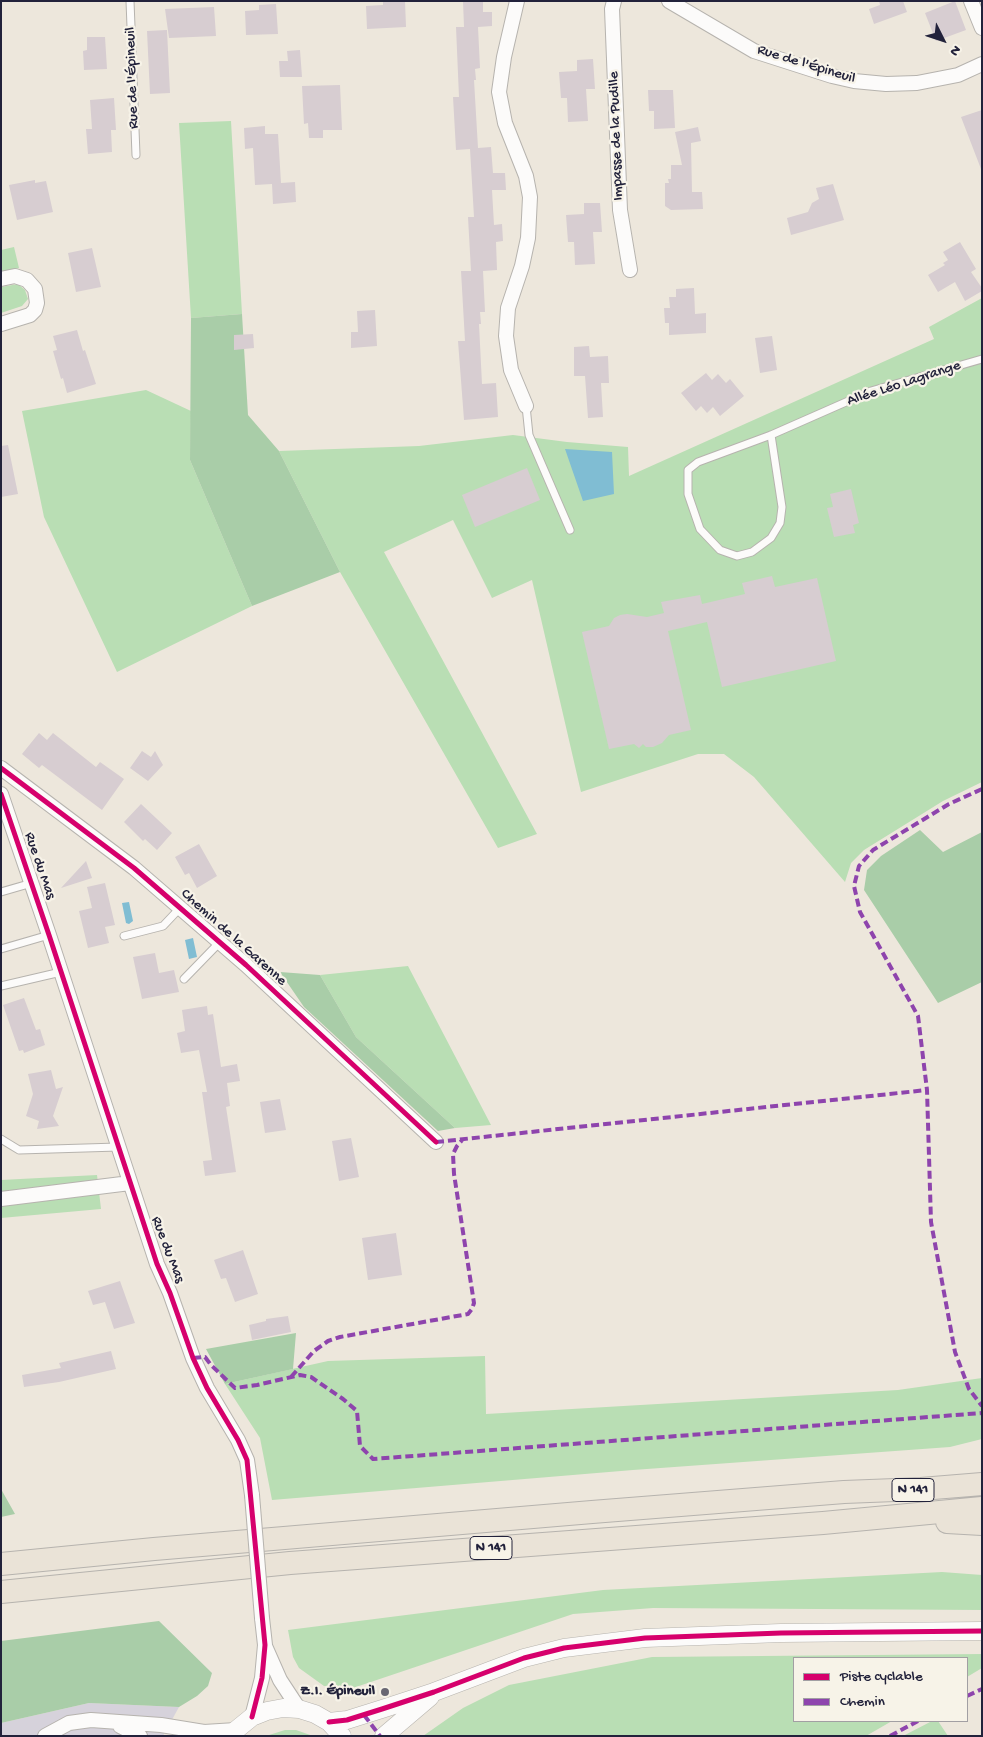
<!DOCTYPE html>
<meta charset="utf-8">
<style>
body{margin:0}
#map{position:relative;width:983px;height:1737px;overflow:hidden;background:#ede7dc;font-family:"Gochi Hand",sans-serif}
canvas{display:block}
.frame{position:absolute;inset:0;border:2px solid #22223b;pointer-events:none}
.legend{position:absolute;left:793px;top:1657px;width:175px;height:65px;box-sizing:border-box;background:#f7f3e8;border:1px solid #a29fa3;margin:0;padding:6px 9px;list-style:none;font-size:15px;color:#22223b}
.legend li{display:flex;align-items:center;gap:10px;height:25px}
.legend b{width:25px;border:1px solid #a29fa3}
.north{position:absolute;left:918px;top:15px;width:50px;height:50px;-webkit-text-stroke:4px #f7f3e8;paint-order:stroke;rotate:131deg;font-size:14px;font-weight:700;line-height:20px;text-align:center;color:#22223b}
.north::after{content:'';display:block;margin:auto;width:18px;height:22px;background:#22223b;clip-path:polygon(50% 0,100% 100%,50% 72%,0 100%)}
</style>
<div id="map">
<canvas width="983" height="1737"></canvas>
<div class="frame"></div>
<ul class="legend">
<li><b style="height:6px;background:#d6006c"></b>Piste cyclable</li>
<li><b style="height:6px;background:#8e44ad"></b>Chemin</li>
</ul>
<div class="north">N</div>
</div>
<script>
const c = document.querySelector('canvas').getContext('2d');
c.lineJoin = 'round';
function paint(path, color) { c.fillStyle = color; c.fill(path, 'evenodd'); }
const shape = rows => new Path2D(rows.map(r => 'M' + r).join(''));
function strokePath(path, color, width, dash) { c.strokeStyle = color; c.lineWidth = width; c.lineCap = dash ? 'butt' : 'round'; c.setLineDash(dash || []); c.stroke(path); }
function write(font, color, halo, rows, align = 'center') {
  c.font = font + ' "Gochi Hand",sans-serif'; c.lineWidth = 4.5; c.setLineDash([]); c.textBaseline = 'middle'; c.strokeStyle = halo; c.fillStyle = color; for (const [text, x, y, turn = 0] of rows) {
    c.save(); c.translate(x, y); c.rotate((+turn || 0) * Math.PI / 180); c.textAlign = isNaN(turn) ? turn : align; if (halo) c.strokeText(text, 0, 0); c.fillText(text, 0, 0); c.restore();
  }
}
paint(shape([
 [89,1703,179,1707,163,1736,1,1736,1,1723]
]), '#d6d2db');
paint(shape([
 [231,121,242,314,191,318,179,123],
 [14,247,19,268,1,273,1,250],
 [18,284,25,290,28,299,22,306,1,313,1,287],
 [982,298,982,782,943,801,864,850,851,863,845,882,754,777,724,754,698,754,581,792,532,580,492,598,453,520,384,552,537,834,498,848,340,572,279,451,419,446,513,435,567,442,628,447,629,476,934,339,929,327],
 [146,390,191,411,190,460,252,606,117,672,44,517,22,411],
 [408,966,491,1125,455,1128,356,1037,320,975],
 [97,1175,101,1209,1,1218,1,1180],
 [485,1356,486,1414,898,1390,982,1378,982,1439,950,1447,633,1470,272,1500,260,1438,225,1384,328,1361],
 [942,1572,982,1575,982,1610,653,1608,573,1614,353,1688,324,1686,299,1668,293,1657,288,1630,603,1590],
 [982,1654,982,1668,967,1677,967,1658,794,1658,794,1721,892,1721,866,1736,423,1736,463,1708,509,1685,652,1657],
 [932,1721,938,1721,948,1736,903,1736],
 [285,1730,296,1730,313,1736,266,1736]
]), '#b9deb4');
paint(shape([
 [242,314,248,415,279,451,340,572,252,606,190,460,191,318],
 [920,830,943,852,982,832,982,982,938,1003,864,890,867,870,881,856],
 [280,972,320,975,356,1037,455,1128,438,1131,304,1007],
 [296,1333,293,1369,225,1384,206,1349],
 [1,1489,15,1514,1,1517],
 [159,1621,212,1673,208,1686,197,1696,179,1707,89,1703,1,1723,1,1641]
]), '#a9cda8');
paint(shape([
 [565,449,612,452,614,494,583,501],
 [129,902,133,921,129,924,126,923,122,903],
 [193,938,197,957,189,959,185,940]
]), '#80bdd3');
paint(shape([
 [405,1,406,27,367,29,366,6,383,5,383,2],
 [463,1,483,1,483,12,492,12,492,26,478,27,480,68,475,69,476,80,474,80,478,148,491,147,493,173,505,173,506,190,492,190,494,225,502,224,503,241,496,242,497,270,483,271,485,312,480,312,481,324,479,324,482,384,496,383,498,417,464,420,458,341,465,341,461,271,471,271,468,217,474,217,470,149,456,150,453,97,459,97,456,27,464,27],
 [879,1,903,1,907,12,874,24,869,9,880,5],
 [955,1,966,30,936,41,925,13],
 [276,4,278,34,246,35,245,11,259,10,259,5],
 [214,7,216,36,169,38,165,9],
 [167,30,170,93,150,94,147,31],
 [87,37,105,37,107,69,84,70,83,51,87,50],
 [300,50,302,77,280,77,279,61,288,61,287,51],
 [593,59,595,89,586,89,588,121,568,122,567,98,561,98,559,72,577,71,577,60],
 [340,85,342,130,323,130,323,138,309,138,308,123,304,124,302,86],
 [648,90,673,90,675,128,654,129,654,111,649,111],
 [114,98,116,130,111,130,112,152,88,154,86,129,92,129,90,100],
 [982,110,982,168,981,169,961,117],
 [265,126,265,134,278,134,281,183,295,182,296,202,273,204,272,184,255,185,253,148,245,149,244,128],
 [698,127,701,141,691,143,692,192,702,192,703,209,671,210,665,206,665,183,669,183,668,179,671,179,671,165,682,165,675,132],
 [35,180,35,183,46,181,53,212,17,220,9,185],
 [833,184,844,220,791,235,787,218,808,212,812,203,819,199,816,188],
 [584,203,600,203,602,232,593,232,595,264,575,265,574,242,568,242,566,215,584,214],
 [960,242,976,269,971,272,982,288,982,291,965,301,955,282,938,292,928,275,945,265,943,263,948,260,943,252],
 [92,248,101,287,76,292,68,253],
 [694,288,695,314,706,313,706,333,669,335,669,323,665,323,664,308,670,308,669,297,676,297,676,289],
 [375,310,377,346,351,348,351,332,358,332,357,311],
 [77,330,83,351,85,350,96,384,67,393,63,378,61,379,53,351,57,350,53,336],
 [253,334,254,348,234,350,234,335],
 [772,336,777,370,760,373,755,338],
 [589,346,590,357,608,356,609,383,601,383,603,417,588,418,585,376,574,376,574,347],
 [706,373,712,380,718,374,726,383,730,379,744,396,720,416,713,407,707,413,701,406,696,411,681,393],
 [8,445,18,494,1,497,1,446],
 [527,468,540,500,475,527,462,495],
 [851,489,859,523,853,525,855,533,834,537,827,508,833,507,830,494],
 [772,576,775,587,817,578,836,661,722,687,707,622,668,631,691,730,669,735,662,743,653,747,646,747,643,744,639,748,634,744,609,749,582,632,609,626,614,618,620,615,627,614,647,617,664,613,661,602,700,595,702,604,745,594,742,583],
 [39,733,47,740,53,733,96,767,100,762,124,779,102,810,42,765,39,768,22,754],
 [142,751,151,757,155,751,163,765,148,781,130,768],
 [141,804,172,833,157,850,145,839,143,841,124,822],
 [199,844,217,876,197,888,189,873,185,875,175,857],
 [86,861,92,878,61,888],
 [105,883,115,925,105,927,109,943,88,948,79,911,92,908,87,887],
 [155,953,159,973,174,970,179,992,142,999,133,957],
 [24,998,36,1030,40,1029,45,1045,24,1053,23,1050,19,1051,3,1005],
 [207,1006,208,1015,213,1014,221,1067,237,1064,240,1081,227,1083,230,1106,226,1107,236,1172,205,1176,203,1161,212,1160,202,1092,207,1092,199,1050,181,1053,177,1033,185,1031,182,1010],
 [51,1070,56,1089,63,1087,53,1116,59,1126,37,1129,39,1121,26,1116,33,1094,28,1074],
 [280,1099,286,1130,265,1133,260,1102],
 [351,1138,359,1177,339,1181,332,1141],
 [396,1233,402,1275,368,1280,362,1238],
 [243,1250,258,1294,235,1302,226,1278,221,1279,214,1260],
 [120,1281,135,1323,114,1329,105,1302,93,1305,88,1291],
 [288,1316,291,1332,252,1340,249,1325,266,1321,266,1319],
 [111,1351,116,1369,59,1382,24,1387,22,1375,61,1368,59,1363]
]), '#d7cdd1');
const service = shape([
 [130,1,136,155],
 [526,406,529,435,570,530],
 [771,435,782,507,780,523,771,538,752,552,737,556,720,550,700,529,688,494,688,470,698,462,771,435,871,391,982,359],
 [1,892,32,883],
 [124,936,163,926,180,908],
 [1,949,49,935],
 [184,979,220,942],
 [1,986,61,972],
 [1,1139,19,1150,118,1147]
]);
const minor = shape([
 [517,1,504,57,499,92,505,123,526,176,530,197,528,238,522,266,508,308,506,336,511,370,526,406],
 [614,1,612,9,620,210,630,270],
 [669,1,754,51,832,76,854,81,886,84,917,83,958,75,982,64],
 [971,1,982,28],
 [1,279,15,276,27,280,35,289,37,303,35,310,30,315,1,324],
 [1,768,134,868,246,965,436,1142],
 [1,794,49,935,157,1264,170,1293,193,1358,207,1388,238,1440,247,1460,252,1495],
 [1,1199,130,1183],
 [265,1646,280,1680,299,1709],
 [252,1717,262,1678,265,1645,262,1618],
 [120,1726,140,1736],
 [45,1736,69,1723,91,1720,161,1725,204,1732,236,1730]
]);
const tertiary = shape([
 [329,1722,347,1720,382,1709,434,1692,524,1658,564,1648,645,1638,781,1633,982,1631],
 [232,1736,236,1730,252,1717,267,1711,283,1708,299,1709,315,1714,329,1722,342,1736],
 [384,1736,430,1697]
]);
const trunk = shape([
 [947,1522,982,1524],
 [1,1564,154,1549,592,1512,844,1492,921,1489,982,1484],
 [1,1592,290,1563,823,1523,982,1508]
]);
strokePath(service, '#b6b3ae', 9);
strokePath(minor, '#b6b3ae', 16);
strokePath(tertiary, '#b6b3ae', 19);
strokePath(trunk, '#b6b3ae', 24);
strokePath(service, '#fcfbfa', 7);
strokePath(minor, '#fcfbfa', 14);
strokePath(tertiary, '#fcfbfa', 18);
strokePath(trunk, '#eae3d7', 22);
const minorBridge = shape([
 [252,1495,262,1618]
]);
strokePath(minorBridge, '#b6b3ae', 16, []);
strokePath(minorBridge, '#fcfbfa', 14);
strokePath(shape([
 [982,789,949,804,873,850,859,866,854,886,860,912,918,1016,927,1090,931,1222,955,1352,969,1389,982,1406],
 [436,1142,927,1090],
 [193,1358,205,1357,211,1365,235,1388,257,1385,300,1375,311,1377,343,1399,357,1411,360,1446,373,1459,982,1413],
 [291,1377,314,1351,328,1341,340,1337,468,1314,472,1309,474,1303,454,1174,453,1154,457,1146,463,1139],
 [967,1696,982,1689],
 [364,1715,380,1736],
 [890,1736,918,1721]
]), '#8e44ad', 4, [8, 4]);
strokePath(shape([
 [1,768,134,868,246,965,436,1142],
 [1,794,49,935,157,1264,170,1293,193,1358,207,1388,238,1440,247,1460,265,1645,262,1678,252,1717],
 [329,1722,347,1720,382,1709,434,1692,524,1658,564,1648,645,1638,781,1633,982,1631]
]), '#d6006c', 5);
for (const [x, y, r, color] of [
 [385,1692,5,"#696773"]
]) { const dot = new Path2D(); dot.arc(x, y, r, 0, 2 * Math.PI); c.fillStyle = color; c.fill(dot); strokePath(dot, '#f7f3e8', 2); }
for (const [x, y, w] of [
 [913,1490,42],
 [491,1548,42]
]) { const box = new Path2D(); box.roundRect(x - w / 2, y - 11.5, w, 23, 4); c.fillStyle = '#f7f3e8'; c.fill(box); strokePath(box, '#22223b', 1); }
write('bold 14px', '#22223b', null, [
 ["N 141",913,1490],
 ["N 141",491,1548]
]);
write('15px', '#22223b', '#f7f3e8', [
 ["Rue de l'Épineuil",806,65,17],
 ["Rue de l'Épineuil",133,78,-92],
 ["Impasse de la Pudille",617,136,-92],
 ["Allée Léo Lagrange",904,384,-18],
 ["Rue du Mas",39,866,71],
 ["Chemin de la Garenne",233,938,42],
 ["Rue du Mas",167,1250,69]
]);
write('bold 15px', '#22223b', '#f7f3e8', [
 ["Z.I. Épineuil",375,1692]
], 'right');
</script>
